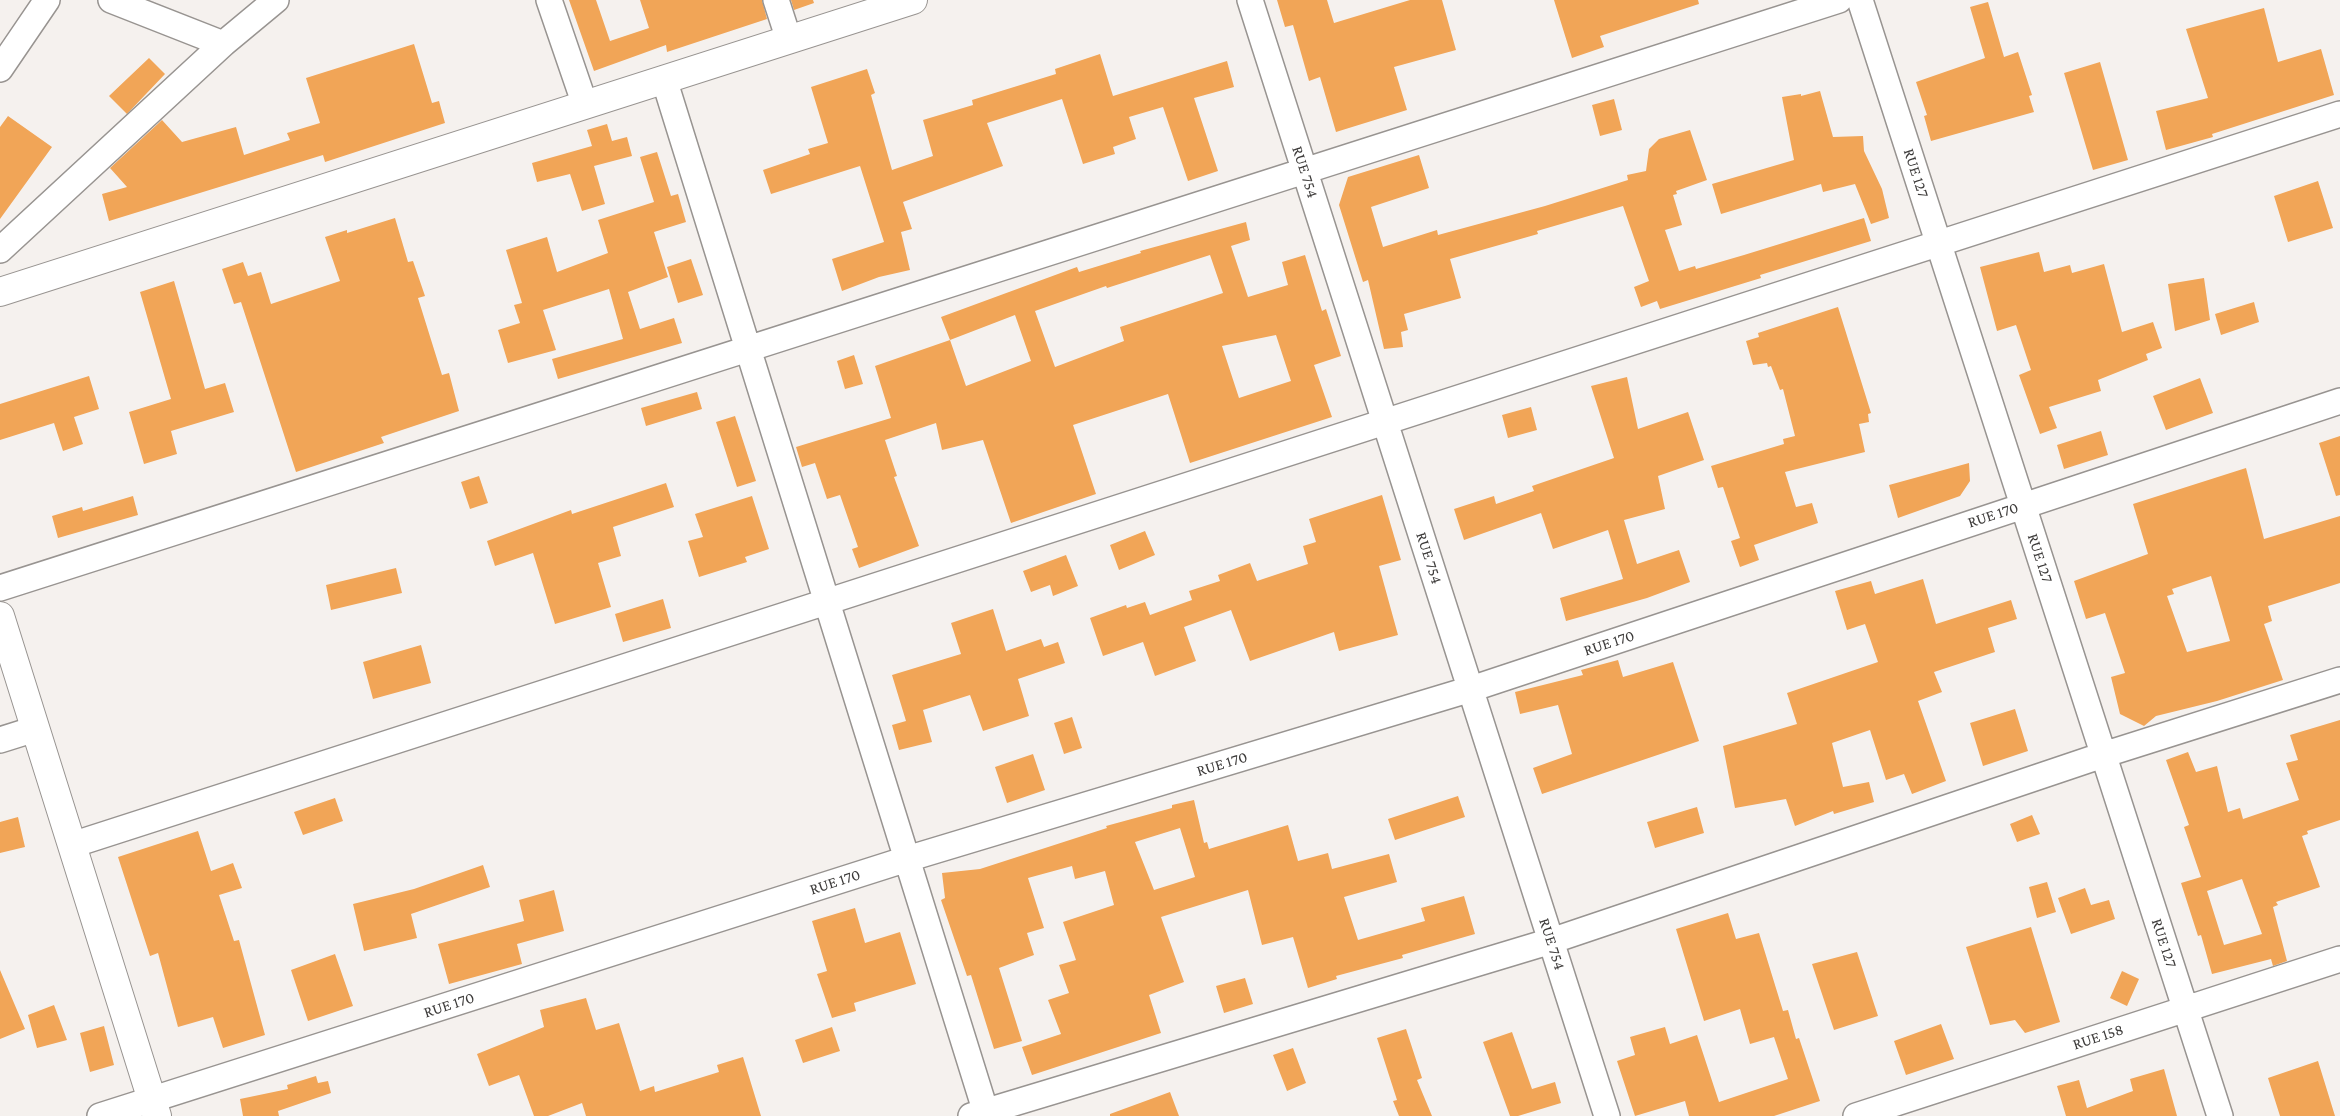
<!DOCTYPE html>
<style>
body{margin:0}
canvas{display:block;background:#f5f1ee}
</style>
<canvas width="2340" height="1116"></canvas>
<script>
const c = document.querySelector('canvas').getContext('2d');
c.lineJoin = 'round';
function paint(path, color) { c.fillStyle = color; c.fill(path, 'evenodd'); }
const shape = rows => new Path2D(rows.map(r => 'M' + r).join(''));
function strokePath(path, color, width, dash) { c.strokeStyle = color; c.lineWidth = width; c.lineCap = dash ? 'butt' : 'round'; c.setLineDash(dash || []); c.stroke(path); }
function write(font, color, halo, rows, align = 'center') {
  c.font = font + ' "Crimson Pro",serif'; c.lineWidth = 4.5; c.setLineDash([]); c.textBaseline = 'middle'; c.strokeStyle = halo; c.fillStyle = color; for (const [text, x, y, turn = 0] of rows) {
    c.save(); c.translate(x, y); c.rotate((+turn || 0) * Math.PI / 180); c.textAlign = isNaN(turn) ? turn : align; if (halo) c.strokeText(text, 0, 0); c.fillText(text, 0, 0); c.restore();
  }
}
paint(shape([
 [569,0,596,0,610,41,649,28,640,0,762,0,767,19,667,52,666,45,594,71],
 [791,0,813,0,814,3,794,10],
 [1277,0,1327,0,1334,23,1410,0,1442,0,1456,50,1394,67,1407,110,1336,132,1320,77,1309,81,1293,25,1285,27],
 [1554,0,1698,0,1699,4,1600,36,1604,47,1572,58],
 [1988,2,2004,57,2018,52,2032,95,2029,96,2034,112,1931,141,1924,116,1927,115,1916,82,1985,58,1970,7],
 [2264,8,2278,62,2321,49,2334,95,2212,134,2213,137,2166,150,2156,111,2208,98,2186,29],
 [414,44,432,103,439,101,445,123,325,162,323,155,109,221,102,194,127,187,110,168,162,120,182,142,236,127,244,155,290,140,287,133,320,123,306,78],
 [1100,54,1113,96,1227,61,1234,87,1194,98,1218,171,1188,181,1163,107,1129,117,1136,139,1113,147,1115,154,1083,164,1062,99,987,123,1003,166,903,202,912,229,901,232,910,270,879,277,842,291,832,259,884,242,860,166,771,194,763,170,810,154,808,149,828,143,811,87,867,69,875,93,871,95,892,170,933,156,923,120,973,105,972,100,1056,74,1055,69],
 [149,58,165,74,127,114,109,96],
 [2100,62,2128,160,2093,170,2064,73],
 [1820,91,1833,137,1863,136,1864,151,1882,189,1889,218,1871,224,1855,184,1823,192,1821,184,1721,214,1712,184,1794,160,1782,97,1801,94,1801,96],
 [1614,99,1622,130,1600,136,1592,105],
 [8,116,52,147,0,219,0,127],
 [607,124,612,141,627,137,632,156,594,166,605,204,582,211,570,174,537,182,532,163,592,146,587,130],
 [1690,130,1707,180,1676,191,1677,194,1673,195,1682,225,1665,230,1679,271,1695,266,1696,269,1744,255,1864,218,1871,241,1760,275,1761,278,1660,309,1657,301,1641,307,1634,287,1649,281,1623,206,1537,231,1538,234,1450,259,1461,298,1404,314,1408,330,1401,332,1403,347,1384,349,1368,280,1363,282,1339,205,1348,177,1419,155,1429,188,1371,207,1383,247,1437,230,1438,235,1545,206,1628,180,1627,175,1646,171,1649,149,1659,139],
 [657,152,671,196,678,194,686,222,654,232,668,277,628,292,640,329,674,318,682,343,558,379,552,359,623,339,609,289,543,310,556,350,508,363,498,330,520,323,514,305,522,303,506,250,547,237,557,272,608,253,598,220,654,202,640,157],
 [2318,181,2333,228,2288,242,2274,196],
 [395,218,408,262,413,261,425,296,418,298,442,375,449,373,459,411,381,437,384,443,296,472,241,302,234,304,222,269,243,262,248,276,261,272,271,304,340,281,325,237,347,230,347,233],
 [1246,222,1250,240,1231,246,1248,297,1288,285,1282,262,1305,255,1322,311,1326,309,1341,356,1314,365,1332,417,1190,463,1168,394,1073,425,1096,494,1011,523,983,440,942,450,936,423,885,440,897,476,894,477,919,546,859,568,852,549,858,547,840,495,827,499,815,463,802,467,796,447,891,418,875,366,950,340,941,317,1077,267,1079,272,1141,253,1140,251],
 [1210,255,1223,293,1120,327,1124,341,1055,367,1035,311,1106,286,1107,288],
 [1015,315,1031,361,966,386,950,340],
 [1276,335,1291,381,1239,398,1222,346],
 [2039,252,2044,272,2070,265,2072,273,2104,264,2122,332,2153,322,2162,348,2146,354,2148,360,2098,380,2101,391,2049,407,2057,428,2040,434,2019,375,2031,370,2016,325,1997,331,1980,267],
 [691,259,703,295,678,303,667,267],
 [2204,278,2210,320,2175,331,2168,284],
 [174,281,205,389,225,383,234,412,171,431,177,454,144,464,129,412,171,399,140,292],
 [2254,302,2259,322,2221,335,2215,314],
 [1838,307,1871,413,1868,414,1869,422,1859,424,1865,452,1785,472,1796,507,1812,503,1818,523,1754,545,1759,560,1740,567,1731,541,1740,538,1723,487,1718,488,1711,466,1784,444,1783,439,1795,436,1783,389,1780,390,1771,366,1768,367,1767,363,1753,365,1746,341,1759,337,1758,333],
 [854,355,863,384,845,389,837,361],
 [89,376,99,409,74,417,83,444,63,451,54,423,0,440,0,404],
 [1627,377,1638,429,1688,412,1704,460,1658,476,1665,509,1624,520,1637,564,1679,550,1690,582,1647,598,1566,621,1560,598,1623,579,1608,530,1553,549,1541,513,1464,540,1454,509,1494,496,1496,504,1534,491,1532,486,1614,458,1591,386],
 [2200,378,2213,413,2166,430,2153,396],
 [697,392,702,409,646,426,641,408],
 [1531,407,1537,430,1508,438,1502,415],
 [735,416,756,481,737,487,716,422],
 [2101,431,2108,455,2064,469,2057,445],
 [2340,436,2340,495,2336,496,2319,443],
 [1969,463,1970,481,1960,496,1898,518,1889,485],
 [2246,468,2264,539,2340,516,2340,583,2268,606,2272,621,2264,624,2283,680,2217,701,2156,716,2144,726,2120,714,2111,677,2125,673,2105,613,2086,619,2074,581,2148,554,2133,504],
 [2211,576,2230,641,2187,652,2167,596,2174,594,2172,589],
 [479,476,488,503,470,509,461,482],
 [666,483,674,507,613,527,621,556,598,563,611,607,555,624,533,553,495,566,487,541,571,510,572,514],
 [1382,495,1401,560,1379,566,1398,635,1339,651,1334,632,1250,661,1231,610,1184,627,1196,661,1155,676,1143,642,1103,656,1090,618,1126,605,1127,608,1145,602,1150,615,1192,600,1189,591,1220,581,1218,575,1250,563,1257,581,1308,564,1303,546,1316,542,1309,519],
 [133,496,138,515,58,538,52,516,82,507,83,511],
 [752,496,769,549,745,557,747,562,699,577,688,541,703,537,695,514],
 [1145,531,1155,555,1119,570,1110,545],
 [1066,555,1078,586,1053,596,1050,585,1031,592,1023,571],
 [396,568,402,593,331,610,326,585],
 [1923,579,1936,624,2011,600,2017,619,1988,628,1995,652,1934,672,1942,692,1918,701,1946,781,1912,794,1904,774,1886,780,1870,730,1832,743,1843,787,1869,782,1874,802,1834,814,1833,811,1795,826,1786,799,1735,808,1723,746,1797,724,1787,693,1878,662,1865,624,1847,630,1835,591,1871,581,1875,594],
 [663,599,671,628,623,642,615,614],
 [993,609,1006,651,1041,639,1044,647,1058,642,1065,663,1018,679,1029,716,983,731,970,695,923,710,932,742,899,750,892,725,906,721,892,675,961,654,951,623],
 [421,645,431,683,373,699,363,662],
 [1618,660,1623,677,1673,662,1699,741,1542,794,1533,768,1572,754,1558,705,1520,714,1515,692,1583,675,1581,670],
 [2015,709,2028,751,1983,766,1970,723],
 [1072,717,1082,748,1064,754,1054,723],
 [2340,720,2340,820,2307,831,2308,834,2302,836,2320,887,2276,902,2278,905,2273,907,2287,961,2273,966,2271,959,2212,974,2201,935,2198,936,2181,883,2201,877,2184,827,2189,825,2166,760,2188,752,2196,772,2217,766,2228,812,2240,808,2243,819,2299,800,2286,763,2298,760,2290,735],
 [2242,879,2262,934,2224,945,2207,891],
 [1033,754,1045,790,1007,803,995,767],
 [1458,796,1465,817,1395,840,1388,819],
 [335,798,343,821,303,835,294,812],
 [1194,800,1204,843,1207,842,1209,849,1288,825,1298,861,1328,853,1332,869,1389,854,1397,882,1344,897,1358,940,1425,921,1421,908,1464,896,1475,934,1402,955,1403,958,1336,976,1337,979,1308,988,1293,937,1262,945,1248,890,1161,917,1184,982,1149,995,1161,1033,1032,1075,1022,1047,1061,1034,1048,1000,1069,993,1059,965,1076,960,1063,922,1114,905,1105,871,1075,879,1072,866,1028,878,1044,928,1027,933,1034,955,999,968,1022,1041,994,1049,971,975,967,976,941,900,945,898,942,873,980,869,1107,828,1106,826,1172,808,1172,805],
 [1180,828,1195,877,1154,890,1135,842],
 [1697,807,1704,833,1655,848,1647,822],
 [2032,815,2040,834,2017,842,2010,824],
 [18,817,25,847,0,853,0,822],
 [198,831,211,871,233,863,242,888,219,895,234,941,239,940,265,1035,223,1048,213,1017,178,1027,158,953,150,956,118,857],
 [483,865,490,887,411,914,417,938,364,951,353,904,414,889],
 [2047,882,2056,912,2037,918,2029,887],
 [2085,888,2091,905,2109,900,2115,919,2071,934,2058,898],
 [554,890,564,931,517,944,522,964,449,984,438,944,524,921,519,900],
 [855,908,865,943,900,932,916,984,854,1003,856,1011,832,1018,817,974,827,971,812,921],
 [1728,913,1736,939,1759,933,1783,1011,1788,1010,1796,1039,1799,1038,1820,1101,1774,1116,1689,1116,1685,1101,1635,1116,1617,1061,1635,1055,1630,1037,1665,1027,1670,1044,1697,1035,1719,1102,1788,1079,1774,1037,1750,1044,1740,1009,1704,1021,1676,929],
 [2031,927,2060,1022,2025,1033,2015,1020,1990,1025,1966,947],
 [1857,952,1878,1016,1834,1030,1812,964],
 [335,954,353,1006,308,1021,291,970],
 [0,970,25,1029,0,1039],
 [2122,971,2139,979,2127,1006,2110,998],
 [1245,978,1253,1004,1224,1013,1216,986],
 [586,998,596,1030,619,1023,640,1091,654,1086,655,1092,719,1072,717,1065,743,1057,761,1116,586,1116,582,1103,548,1116,534,1116,519,1075,489,1086,477,1054,544,1027,540,1010],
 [54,1005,67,1040,37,1048,28,1015],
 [1941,1024,1954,1059,1906,1075,1894,1041],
 [104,1026,114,1065,90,1072,80,1033],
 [832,1027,840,1051,803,1063,795,1040],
 [1406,1029,1422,1078,1417,1080,1432,1116,1399,1116,1393,1101,1397,1100,1377,1038],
 [1512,1032,1532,1089,1555,1082,1561,1103,1518,1116,1510,1116,1483,1042],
 [1293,1048,1306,1083,1287,1091,1273,1055],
 [2318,1061,2335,1116,2280,1116,2268,1078],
 [2164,1069,2177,1116,2066,1116,2057,1086,2079,1080,2087,1108,2133,1091,2130,1079],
 [316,1076,318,1083,328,1081,331,1093,278,1111,279,1116,243,1116,240,1099,288,1089,287,1085],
 [1170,1092,1179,1116,1110,1116,1110,1114]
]), '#f1a557');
const minor = shape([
 [111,0,223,44],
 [549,0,585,105],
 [776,0,789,40],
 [1250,0,1607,1116],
 [1860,0,2220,1116],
 [0,69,47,0],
 [664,79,987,1116],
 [0,250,223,44,276,0],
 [0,588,1839,0],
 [0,740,35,729],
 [72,845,2340,114],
 [100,1116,907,859,1471,689,2340,401],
 [971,1116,1551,941,2103,755,2340,680],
 [1856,1116,2340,959]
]);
const tertiary = shape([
 [0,292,913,0],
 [0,616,157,1116]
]);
strokePath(minor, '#989491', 28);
strokePath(tertiary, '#989491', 30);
strokePath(minor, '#fff', 25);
strokePath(tertiary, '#fff', 28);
write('16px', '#3c3a39', '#fff', [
 ["RUE 754",1305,172,72],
 ["RUE 127",1916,173,72],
 ["RUE 170",1993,515,-18],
 ["RUE 754",1429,558,72],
 ["RUE 127",2040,558,72],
 ["RUE 170",1609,643,-18],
 ["RUE 170",1222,764,-17],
 ["RUE 170",835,882,-18],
 ["RUE 127",2164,943,72],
 ["RUE 754",1552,944,72],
 ["RUE 170",449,1005,-18],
 ["RUE 158",2098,1037,-18]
]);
</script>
